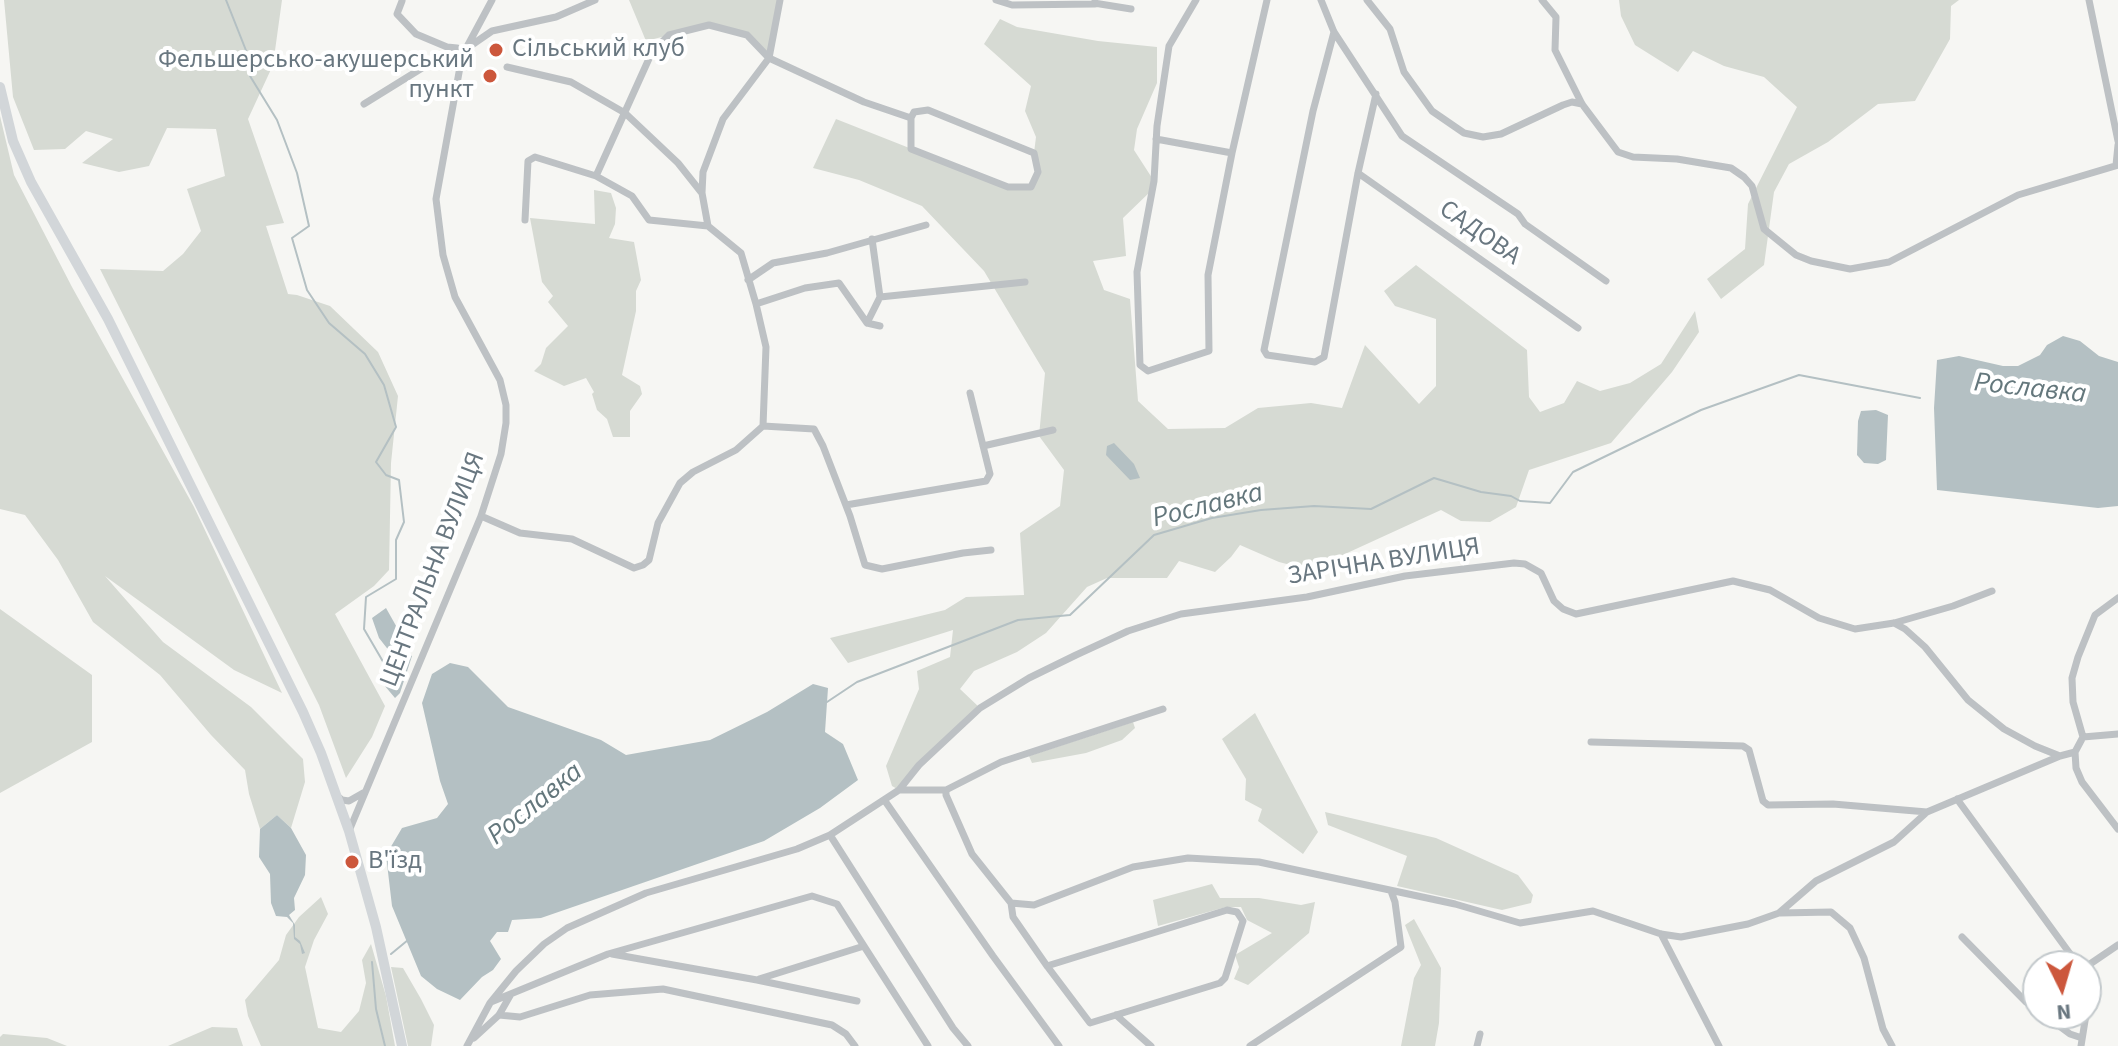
<!DOCTYPE html>
<meta charset="utf-8">
<style>
body{margin:0}
#map{position:relative;width:2118px;height:1046px;overflow:hidden;background:#f6f6f3;font-family:"Source Sans 3",sans-serif}
canvas{display:block}
.north{position:absolute;left:2022px;top:950px;width:80px;height:80px;box-sizing:border-box;background:#fff;border:2px solid #c3c9cc;border-radius:50%;rotate:175deg;font-size:22px;font-weight:700;line-height:32px;text-align:center;color:#697780}
.north::after{content:'';display:block;margin:auto;width:28px;height:36px;background:#cc573c;clip-path:polygon(50% 0,100% 100%,50% 72%,0 100%)}
</style>
<div id="map">
<canvas width="2118" height="1046"></canvas>
<div class="north">N</div>
</div>
<script>
const c = document.querySelector('canvas').getContext('2d');
c.lineJoin = 'round';
function paint(path, color) { c.fillStyle = color; c.fill(path, 'evenodd'); }
const shape = rows => new Path2D(rows.map(r => 'M' + r).join(''));
function strokePath(path, color, width, dash) { c.strokeStyle = color; c.lineWidth = width; c.lineCap = dash ? 'butt' : 'round'; c.setLineDash(dash || []); c.stroke(path); }
function write(font, color, halo, rows, align = 'center') {
  c.font = font + ' "Source Sans 3",sans-serif'; c.lineWidth = 8; c.setLineDash([]); c.textBaseline = 'middle'; c.strokeStyle = halo; c.fillStyle = color; for (const [text, x, y, turn = 0] of rows) {
    c.save(); c.translate(x, y); c.rotate((+turn || 0) * Math.PI / 180); c.textAlign = isNaN(turn) ? turn : align; if (halo) c.strokeText(text, 0, 0); c.fillText(text, 0, 0); c.restore();
  }
}
paint(shape([
 [4,0,282,0,273,65,248,119,284,223,266,226,288,294,297,295,330,306,378,352,398,396,391,463,389,570,374,586,335,614,385,706,372,737,346,778,319,705,100,269,163,271,183,254,201,231,187,189,225,176,216,129,167,128,149,166,119,172,82,163,113,139,86,131,65,149,34,150,13,97],
 [629,0,780,0,769,58,747,35,709,25,646,41],
 [1619,0,1959,0,1951,6,1950,39,1915,101,1878,104,1828,142,1789,164,1774,192,1764,265,1721,299,1707,279,1745,249,1748,204,1797,107,1764,77,1724,66,1693,51,1678,72,1635,45,1621,16],
 [1000,19,1017,27,1098,41,1157,47,1157,83,1137,129,1134,150,1154,181,1152,190,1123,218,1126,256,1093,261,1104,290,1130,299,1138,401,1168,429,1225,428,1258,408,1311,403,1342,408,1365,345,1419,404,1436,386,1436,319,1395,306,1384,291,1416,265,1527,350,1529,397,1540,412,1564,403,1577,381,1600,391,1630,383,1661,364,1695,311,1699,332,1672,372,1611,443,1529,470,1516,507,1490,522,1461,521,1441,510,1310,570,1279,562,1240,545,1231,557,1215,572,1179,561,1167,578,1107,578,1087,587,1046,633,1017,652,974,671,960,689,980,708,899,790,892,786,886,766,919,689,917,671,950,657,953,630,848,663,830,638,945,610,966,597,1024,595,1020,533,1060,506,1064,470,1039,436,1045,373,984,271,922,206,859,180,813,168,836,119,1008,187,1031,187,1038,172,1034,153,1036,137,1025,111,1031,86,984,44],
 [0,116,14,175,72,287,194,507,282,693,234,670,105,576,163,642,251,707,303,759,305,782,291,828,277,815,260,829,249,794,245,770,211,735,160,675,93,622,58,560,25,515,0,509],
 [594,190,611,193,616,208,615,224,609,238,634,242,641,280,636,291,636,311,622,375,640,386,642,394,630,411,630,437,613,437,607,419,597,410,592,394,594,392,586,378,564,386,534,371,541,364,546,348,568,326,548,302,553,296,542,282,530,218,595,224],
 [0,609,92,675,92,742,0,793],
 [1255,713,1318,832,1303,854,1258,821,1262,809,1245,800,1246,779,1222,739],
 [1133,722,1135,728,1122,740,1086,753,1032,763,1029,756],
 [1325,812,1436,838,1518,875,1533,895,1531,903,1502,910,1397,886,1407,856,1328,825],
 [1212,884,1220,898,1259,898,1301,905,1315,902,1309,933,1248,985,1234,979,1239,967,1235,955,1272,933,1247,920,1241,907,1226,907,1158,926,1153,900],
 [321,897,328,914,314,940,305,967,318,1028,341,1032,359,1011,366,983,362,960,371,944,386,996,395,1046,261,1046,248,1016,245,1000,279,960,286,935,299,917],
 [1414,919,1441,968,1439,1023,1435,1046,1401,1046,1414,978,1421,965,1405,925],
 [391,967,403,968,421,999,434,1025,431,1046,408,1046],
 [212,1027,237,1028,243,1046,168,1046],
 [3,1034,47,1038,67,1046,0,1046,0,1037]
]), '#d6dad3');
paint(shape([
 [2063,336,2080,341,2099,356,2118,362,2118,506,2098,508,1937,490,1934,408,1937,360,1959,356,2003,366,2018,366,2040,355,2047,345],
 [1876,410,1888,415,1886,460,1878,464,1864,463,1857,455,1858,421,1861,411],
 [1114,443,1134,464,1140,478,1130,480,1106,455,1107,446],
 [386,608,404,640,390,652,379,638,372,618],
 [402,650,412,656,400,693,395,698,379,679,385,665,397,658],
 [450,663,468,667,508,707,601,740,626,755,710,740,767,712,813,684,828,688,825,732,843,744,858,780,820,808,764,841,541,918,512,920,508,932,497,932,490,941,501,959,493,970,482,977,460,1000,437,989,421,976,392,906,386,855,402,828,437,818,448,804,440,781,422,703,432,674],
 [277,815,291,828,306,855,305,875,294,898,295,910,289,915,295,925,295,937,300,941,305,953,302,954,300,944,294,939,293,923,287,917,276,916,271,903,270,874,259,857,260,829]
]), '#b4c0c3');
strokePath(shape([
 [226,0,249,58,250,76,277,120,297,173,309,226,292,238,307,290,329,323,365,354,384,385,396,427,376,462,386,475,399,480,404,522,396,540,396,579,366,597,364,629,385,665],
 [827,702,857,682,1018,620,1070,615,1154,535,1212,518,1261,510,1314,506,1371,509,1434,478,1481,492,1511,496,1520,501,1550,503,1573,472,1701,410,1799,375,1920,398],
 [391,954,408,940],
 [372,962,376,1009,385,1046]
]), '#b4c0c3', 2);
strokePath(shape([
 [996,0,1012,5,1095,4],
 [1196,0,1169,46,1157,126,1154,181,1137,272,1140,365,1148,371,1209,351,1208,275,1232,153,1267,0],
 [1321,0,1334,32,1402,136,1518,214,1525,224,1606,281],
 [1367,0,1390,29,1404,72,1432,111,1464,133,1483,137,1501,134,1563,105,1572,102,1582,104],
 [1542,0,1556,17,1555,50,1582,104,1618,152,1633,157,1677,159,1731,168,1744,177,1752,186,1764,229,1796,255,1811,261,1850,269,1889,262,2018,195,2118,165],
 [2089,0,2118,141],
 [402,1,397,14,416,34,447,47,457,48],
 [1094,3,1131,9],
 [1334,32,1313,111,1264,350,1267,355,1315,362,1324,357,1358,173,1376,94],
 [507,67,571,82,625,113,678,163,701,192],
 [364,104,448,52,466,49,492,31,556,17,595,0],
 [1156,139,1232,153],
 [2116,165,2118,145],
 [1358,173,1578,328],
 [596,176,652,52,669,35,709,25,747,35,769,58,864,102,911,118,911,149,1008,187,1031,187,1038,172,1034,153,928,110,914,112,911,118],
 [525,220,528,161,535,157,596,176,632,196,649,220,708,226],
 [872,239,880,297],
 [748,280,773,263,827,253,926,225],
 [756,304,805,288,839,283,867,323,880,326],
 [867,323,880,297,1025,282],
 [763,426,814,429,823,446,850,516,865,565,882,569,963,553,991,550],
 [983,446,1053,430],
 [846,505,986,481,990,474,970,393],
 [481,516,520,533,572,539,634,568,643,565,649,560,658,523,680,483,693,472,736,450,763,426,766,347,756,304,741,253,708,226,702,193,703,172,723,119,769,58,780,0],
 [1894,623,1905,629,1925,647,1968,700,2004,729,2035,746,2060,756],
 [2083,737,2073,702,2072,678,2078,657,2095,615,2118,598],
 [2083,737,2118,734],
 [1591,742,1743,746,1749,750,1763,801,1768,805,1833,804,1927,812],
 [2075,752,2076,768,2082,782,2118,829],
 [899,790,919,765,980,708,1029,678,1076,655,1128,631,1181,614,1307,597,1405,576,1514,563,1525,564,1541,573,1554,601,1563,609,1576,614,1733,581,1770,590,1819,618,1855,629,1894,623,1953,606,1992,591],
 [946,790,1001,762,1163,709],
 [336,795,342,800,349,801,363,793],
 [1957,799,2079,966],
 [885,801,993,956,1059,1046],
 [349,831,481,516,501,454,506,423,506,405,500,380,455,297,443,255,436,199,462,56,492,0],
 [830,835,953,1028,968,1046],
 [1011,903,1013,917,1047,966,1090,1023,1220,983,1225,978,1243,921,1237,912,1227,910,1047,966],
 [1780,913,1831,912,1850,928,1864,958,1883,1029,1892,1046],
 [1661,934,1719,1046],
 [1962,937,2026,1002,2038,1011],
 [612,954,757,980,857,1001],
 [2087,973,2089,973,2090,964,2118,945],
 [759,979,864,946],
 [491,1002,608,954,812,896,837,904,928,1046],
 [2043,1014,2070,1034,2082,1038],
 [499,1015,520,1017,590,995,663,989,832,1025,846,1034,855,1046],
 [1116,1015,1151,1046],
 [474,1038,499,1015,511,994],
 [467,1046,490,1003,516,971,544,944,567,928,646,893,797,849,830,835,899,790,946,790,946,795,972,854,1011,903,1034,905,1133,867,1188,858,1259,862,1455,904,1520,923,1593,911,1661,934,1681,937,1748,924,1779,913,1816,881,1894,842,1927,812,2060,756,2075,752,2083,737],
 [1250,1046,1401,947,1395,902,1391,891],
 [1477,1046,1480,1034],
 [2081,1046,2089,996,2089,973]
]), '#bdc1c4', 7);
strokePath(shape([
 [0,87,13,141,31,182,108,319,303,712,321,753,349,831,376,927,402,1046]
]), '#d2d6d9', 10);
for (const [x, y, r, color] of [
 [496,50,8,"#cc573c"],
 [490,76,8,"#cc573c"],
 [352,862,8,"#cc573c"]
]) { const dot = new Path2D(); dot.arc(x, y, r, 0, 2 * Math.PI); c.fillStyle = color; c.fill(dot); strokePath(dot, '#fff', 3); }
write('26px', '#697780', '#fff', [
 ["Сільський клуб",512,50],
 ["Фельшерсько-акушерський",474,61,"right"],
 ["пункт",474,91,"right"],
 ["В'їзд",368,862]
], 'left');
write('26px', '#697780', '#fff', [
 ["САДОВА",1479,234,35],
 ["ЗАРІЧНА ВУЛИЦЯ",1384,563,-9],
 ["ЦЕНТРАЛЬНА ВУЛИЦЯ",434,570,-69]
]);
write('italic 28px', '#64777c', '#fff', [
 ["Рославка",2030,390,6],
 ["Рославка",1208,507,-14],
 ["Рославка",536,805,-39]
]);
</script>
